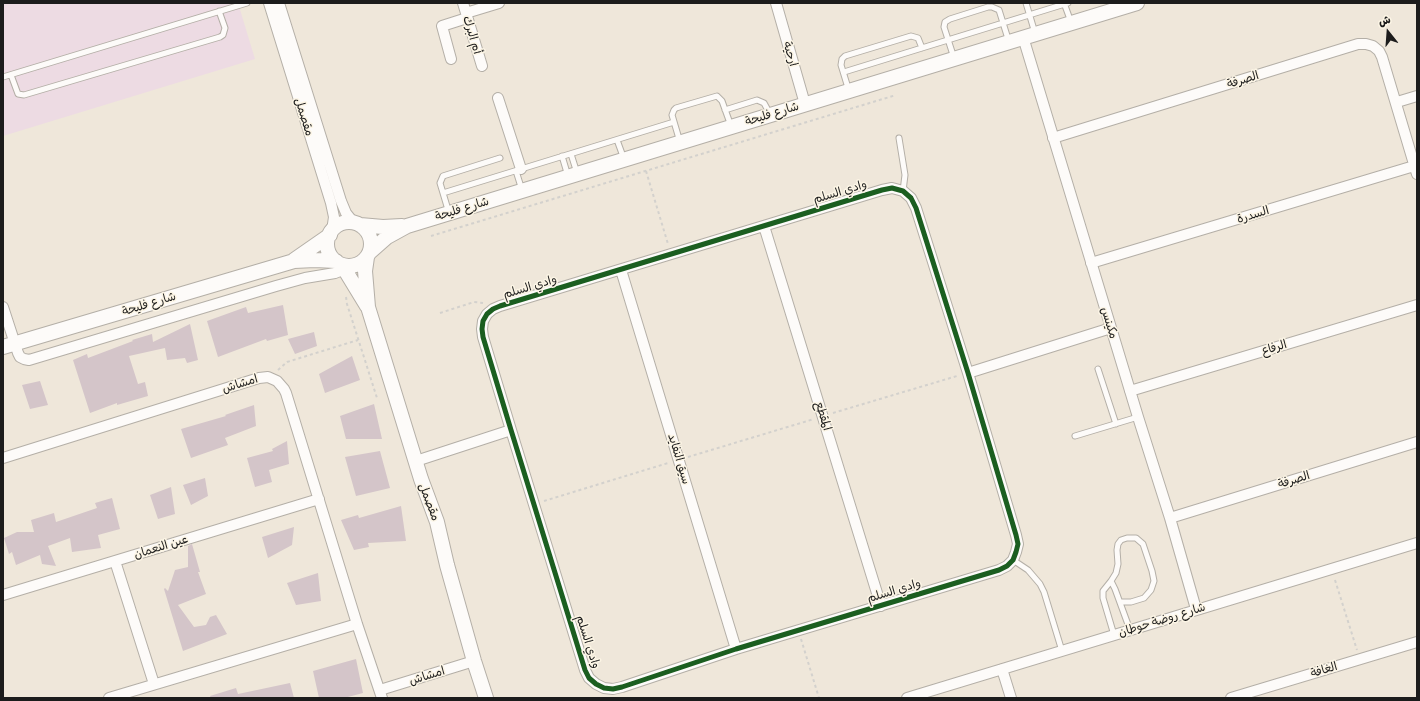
<!DOCTYPE html>
<meta charset="utf-8">
<style>
body{margin:0}
#map{position:relative;width:1420px;height:701px;overflow:hidden;background:#efe7da;font-family:Delius,"Playpen Sans Arabic",sans-serif}
canvas{display:block}
.frame{position:absolute;inset:0;border:4px solid #1c1c1c;pointer-events:none}
.north{position:absolute;left:1368px;top:12px;width:40px;height:40px;-webkit-text-stroke:3px #fcf5e5;paint-order:stroke;rotate:343deg;font-size:11px;font-weight:700;line-height:16px;text-align:center;color:#1c1c1c}
.north::after{content:'';display:block;margin:auto;width:14px;height:18px;background:#1c1c1c;clip-path:polygon(50% 0,100% 100%,50% 72%,0 100%)}
</style>
<div id="map">
<canvas width="1420" height="701"></canvas>
<div class="frame"></div>
<div class="north">ش</div>
</div>
<script>
const c = document.querySelector('canvas').getContext('2d');
c.lineJoin = 'round';
function paint(path, color) { c.fillStyle = color; c.fill(path, 'evenodd'); }
const shape = rows => new Path2D(rows.map(r => 'M' + r).join(''));
function strokePath(path, color, width, dash) { c.strokeStyle = color; c.lineWidth = width; c.lineCap = dash ? 'butt' : 'round'; c.setLineDash(dash || []); c.stroke(path); }
function write(font, color, halo, rows, align = 'center') {
  c.font = font + ' Delius,"Playpen Sans Arabic",sans-serif'; c.lineWidth = 3; c.setLineDash([]); c.textBaseline = 'middle'; c.strokeStyle = halo; c.fillStyle = color; for (const [text, x, y, turn = 0] of rows) {
    c.save(); c.translate(x, y); c.rotate((+turn || 0) * Math.PI / 180); c.textAlign = isNaN(turn) ? turn : align; if (halo) c.strokeText(text, 0, 0); c.fillText(text, 0, 0); c.restore();
  }
}
paint(shape([
 [3,3,238,3,255,59,3,136]
]), '#eddbe3');
paint(shape([
 [283,305,288,335,267,341,266,339,218,357,207,321,246,307,248,313],
 [190,324,198,360,187,363,185,358,167,360,165,348,129,356,138,384,145,382,148,396,117,405,117,403,90,413,73,360,87,354,88,358,133,341,132,340,152,334,153,342],
 [314,332,317,346,295,354,288,339],
 [352,356,360,380,325,393,319,374],
 [40,381,48,405,30,409,22,385],
 [374,404,382,439,346,439,340,416],
 [254,405,256,426,225,438,228,445,191,458,181,429,226,416,225,415],
 [287,441,289,464,269,470,272,482,255,487,247,458,273,451,272,449],
 [380,451,390,488,356,496,345,457],
 [205,478,208,496,191,505,183,485],
 [171,487,175,514,158,519,150,495],
 [112,498,120,529,98,535,101,548,72,552,70,538,48,546,56,566,42,564,40,555,16,565,12,552,9,554,4,538,17,532,34,532,31,520,54,513,56,522,97,508,95,503],
 [401,506,406,541,368,543,369,547,354,550,341,520,358,515,359,518],
 [294,527,292,545,268,558,262,537],
 [192,544,200,572,198,572,206,594,178,605,194,627,206,625,210,617,216,615,227,634,183,651,164,589,165,588,168,591,175,570,188,567,188,546],
 [318,573,321,601,296,605,287,583],
 [356,659,363,693,344,698,319,698,313,671],
 [290,683,294,698,211,698,210,696,236,688,238,694]
]), '#d4c5c9');
const lane = shape([
 [1026,3,1035,33],
 [1064,3,1071,22],
 [954,58,944,27,945,22,950,19,988,7,992,7,999,10,1009,42],
 [844,72,1068,3],
 [11,75,18,94,24,95,220,37,223,35,225,28,219,11],
 [3,77,247,3],
 [849,91,841,65,842,59,845,56,911,36,918,38,922,48],
 [725,110,757,100,764,103,770,114],
 [899,138,905,175,903,191],
 [617,140,624,159],
 [680,142,672,115,674,110,676,108,717,96,722,101,731,126],
 [571,154,577,173],
 [562,156,568,176],
 [516,171,522,190],
 [443,193,674,122],
 [449,213,440,183,443,176,500,158],
 [1098,369,1116,424],
 [1075,436,1138,417],
 [1013,560,1028,570,1040,584,1044,592,1062,651],
 [1111,581,1116,573,1118,564,1117,550,1118,544,1121,540,1127,538,1136,538,1143,544,1152,571,1154,581,1151,590,1144,598,1131,602,1120,602],
 [1114,635,1103,598,1103,591,1111,581,1115,589,1130,630]
]);
const street = shape([
 [269,3,331,203,334,217,332,231],
 [279,3,341,201,346,213,354,223],
 [463,3,482,66],
 [776,3,805,104],
 [466,13,499,3],
 [1023,37,1138,417,1170,518,1196,609],
 [451,59,442,26,467,18],
 [498,98,521,169],
 [1397,102,1417,96],
 [1053,138,1358,44,1366,44,1373,46,1379,51,1382,57,1417,174],
 [892,188,903,191,911,198,916,208,968,373,1016,535,1018,544,1016,552,1013,560,1007,566,999,570,736,649,622,687,613,689,604,688,596,684,589,678,585,670,511,430,483,337,482,329,483,321,487,314,493,309,500,306,882,190,892,188],
 [764,226,881,606],
 [1091,263,1414,166],
 [621,270,736,649],
 [3,307,18,353,20,357,24,359,29,360,276,286,305,278,335,273,353,266],
 [968,373,1111,328],
 [1130,391,1417,305],
 [3,458,259,378,268,377,277,381,284,389,286,393,357,624,382,698],
 [416,461,511,430],
 [1170,518,1417,442],
 [115,561,154,684],
 [3,595,319,499],
 [1002,669,1011,698],
 [380,690,474,661],
 [109,698,357,624],
 [907,698,1417,543],
 [1231,698,1417,642]
]);
const secondary = shape([
 '327 244a22 22 0 1 1 44 0a22 22 0 1 1-44 0Z',
 [360,225,383,227,402,226],
 [370,252,387,237,407,226,1137,3],
 [367,257,365,271,368,307,421,479,437,522,447,565,474,661,486,698],
 [294,260,330,235],
 [342,265,367,306],
 [3,347,294,261,315,260,336,261]
]);
strokePath(lane, '#b4afa7', 7);
strokePath(street, '#b4afa7', 12);
strokePath(secondary, '#b4afa7', 16);
strokePath(shape([
 [646,171,668,244],
 [431,236,896,95],
 [346,297,347,304,377,398],
 [440,313,474,302,483,303],
 [278,370,287,362,358,340],
 [833,413,957,376],
 [688,457,814,419],
 [544,501,668,463],
 [1335,580,1357,650],
 [801,639,819,698]
]), '#d3d1cd', 2, [3, 3]);
strokePath(lane, '#fdfbf9', 5);
strokePath(street, '#fdfbf9', 10);
strokePath(secondary, '#fdfbf9', 14);
strokePath(shape([
 [892,188,903,191,911,198,916,208,968,373,1016,535,1018,544,1016,552,1013,560,1007,566,999,570,736,649,622,687,613,689,604,688,596,684,589,678,585,670,511,430,483,337,482,329,483,321,487,314,493,309,500,306,882,190,892,188]
]), '#1b5e20', 5);
write('12px', '#1c1c1c', '#fcf5e5', [
 ["أم البرك",472,35,73],
 ["ارحية",790,54,74],
 ["الصرفة",1243,80,-17],
 ["شارع فليحة",772,114,-17],
 ["مقصمل",304,117,73],
 ["وادي السلم",840,192,-17],
 ["شارع فليحة",462,209,-17],
 ["السدرة",1253,215,-17],
 ["وادي السلم",530,287,-17],
 ["شارع فليحة",149,304,-17],
 ["مكينس",1109,323,73],
 ["الرفاع",1274,348,-17],
 ["امشاش",240,384,-17],
 ["المقطع",823,416,73],
 ["سيق النفايد",679,459,73],
 ["الصرفة",1294,480,-17],
 ["مقصمل",429,502,69],
 ["عين النعمان",161,547,-17],
 ["وادي السلم",894,591,-17],
 ["شارع روضة حوطان",1162,620,-17],
 ["وادي السلم",588,642,72],
 ["الغافة",1324,670,-17],
 ["امشاش",427,676,-17]
]);
</script>
